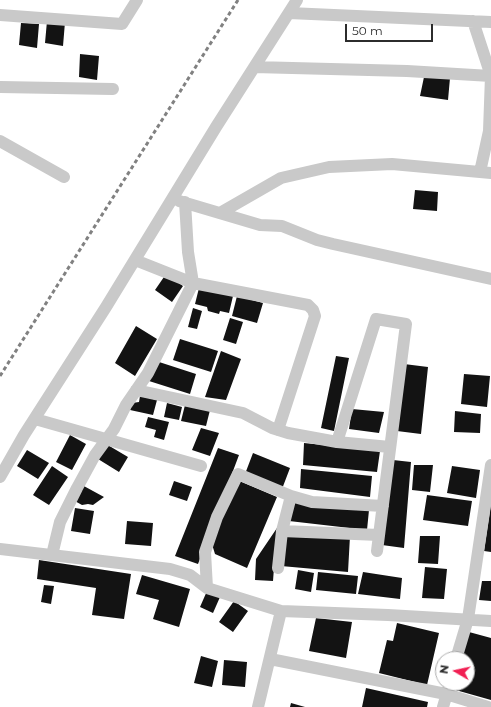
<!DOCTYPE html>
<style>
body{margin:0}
#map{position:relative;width:491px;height:707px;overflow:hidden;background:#fff;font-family:Montserrat,sans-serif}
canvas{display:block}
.north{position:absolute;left:435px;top:651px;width:40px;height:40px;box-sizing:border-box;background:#fff;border:1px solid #ababab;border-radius:50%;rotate:279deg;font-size:11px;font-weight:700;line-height:16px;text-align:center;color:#2c2c2c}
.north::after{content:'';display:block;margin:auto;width:14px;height:18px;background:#f11f53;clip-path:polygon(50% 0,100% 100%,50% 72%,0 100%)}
.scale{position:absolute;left:345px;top:24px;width:88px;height:18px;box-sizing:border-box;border:2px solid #2c2c2c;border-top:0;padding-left:5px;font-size:12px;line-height:14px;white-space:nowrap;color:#2c2c2c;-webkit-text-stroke:3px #fff;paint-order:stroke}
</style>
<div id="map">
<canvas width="491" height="707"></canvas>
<div class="north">N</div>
<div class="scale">50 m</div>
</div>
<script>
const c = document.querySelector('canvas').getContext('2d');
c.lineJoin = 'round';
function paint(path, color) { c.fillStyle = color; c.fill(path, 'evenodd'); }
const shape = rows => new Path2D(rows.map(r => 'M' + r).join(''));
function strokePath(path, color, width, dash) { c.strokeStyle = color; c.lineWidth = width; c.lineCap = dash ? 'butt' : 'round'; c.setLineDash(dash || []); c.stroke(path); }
paint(shape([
 [47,21,65,22,63,46,45,43],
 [21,23,39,24,37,48,19,45],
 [80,54,99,56,97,80,79,77],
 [424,77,450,78,448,100,420,96],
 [415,190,438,192,437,211,413,209],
 [166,274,183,286,172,302,155,290],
 [199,288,233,296,229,313,220,311,219,314,208,311,207,307,195,304],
 [237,296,263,303,257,323,232,316],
 [193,308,202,311,197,329,188,327],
 [230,318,243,322,236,344,223,340],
 [136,326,157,339,135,376,115,363],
 [180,339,218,351,211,372,173,360],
 [221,351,241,359,226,400,205,397],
 [336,356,349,358,334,431,321,428],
 [156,361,196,374,190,394,149,381],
 [404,364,428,367,421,434,397,431],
 [464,374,490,376,487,407,461,404],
 [140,396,157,400,153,415,130,410,132,403,139,402],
 [167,403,182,407,179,420,164,417],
 [185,405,210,410,206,426,181,421],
 [352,409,384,412,379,433,349,429],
 [455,411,481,414,480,433,454,432],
 [148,417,169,422,164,440,154,437,156,430,145,427],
 [201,428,219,433,210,456,192,450],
 [70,435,86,444,72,470,56,462],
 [304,443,380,451,377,472,303,465],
 [106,444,128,457,119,472,98,459],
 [218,448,239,455,198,564,175,556],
 [27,450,49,463,38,479,17,466],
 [253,453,290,468,282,489,245,474],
 [393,460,411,462,404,548,382,545],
 [414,465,433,465,430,492,412,490],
 [52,466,68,477,49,505,33,495],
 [452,466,480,470,476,498,447,493],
 [301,469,372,476,370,497,300,488],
 [237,480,277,497,247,568,215,554,211,541],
 [174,481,192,487,187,501,169,495],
 [82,485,104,497,93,505,88,504,82,505,73,500],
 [427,495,472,501,468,526,423,520],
 [294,502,369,510,367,530,289,521],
 [491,504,491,552,484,551],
 [75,508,94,511,90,534,71,531],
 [127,521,153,523,151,546,125,544],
 [277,528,273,581,255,580,256,559],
 [286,535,350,536,348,572,281,566],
 [420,536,440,536,438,564,418,563],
 [39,560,131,574,124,619,92,615,96,588,37,579],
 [425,567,447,569,444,599,422,598],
 [298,570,314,573,311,592,295,589],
 [318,572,358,576,356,594,316,590],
 [363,572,402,578,400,599,358,594],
 [142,575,190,589,179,627,153,619,159,600,136,594],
 [482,581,491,581,491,601,479,600],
 [44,585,54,586,51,604,41,602],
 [207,591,220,597,213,613,200,607],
 [234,601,248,611,233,632,219,622],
 [316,618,352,622,346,658,309,651],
 [397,623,439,633,427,685,379,673,387,640,393,641],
 [469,632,491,638,491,700,452,689,454,683,467,683,467,659,461,659],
 [201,656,218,661,212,687,194,683],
 [224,660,247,662,245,687,222,685],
 [366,688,428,702,427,707,362,707],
 [291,703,305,707,290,707]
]), '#131313');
strokePath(shape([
 [289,13,491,22],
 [0,15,122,24,137,0],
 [473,21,491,76,489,131,480,172],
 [254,67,407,71,491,76],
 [0,87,113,89],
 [0,141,64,177],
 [179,201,260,225,282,226,317,240,333,244,491,279],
 [220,213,281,178,329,167,392,164,491,173],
 [135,260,193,283,308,305,313,310,315,316,278,430],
 [136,390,243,413,272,428,288,433,337,442,390,447],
 [35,419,201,466],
 [337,442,376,319,406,324,377,551],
 [0,477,24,435,106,307,216,127,297,0],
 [282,531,379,535],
 [0,549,170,569,190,575,207,588,281,611,388,615,491,621],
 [52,555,60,522,77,488,95,455,114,429,126,405,148,373,193,283,188,252,185,202],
 [278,568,282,531,291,496],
 [207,588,205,552,217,517,238,474,291,496,312,502,383,506],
 [270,659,446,694,488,707],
 [456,659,468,619,491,465],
 [258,707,281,611],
 [443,707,450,683]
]), '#c9c9c9', 12);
strokePath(shape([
 [0,376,238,0]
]), '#818181', 3, [4, 3]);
</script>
